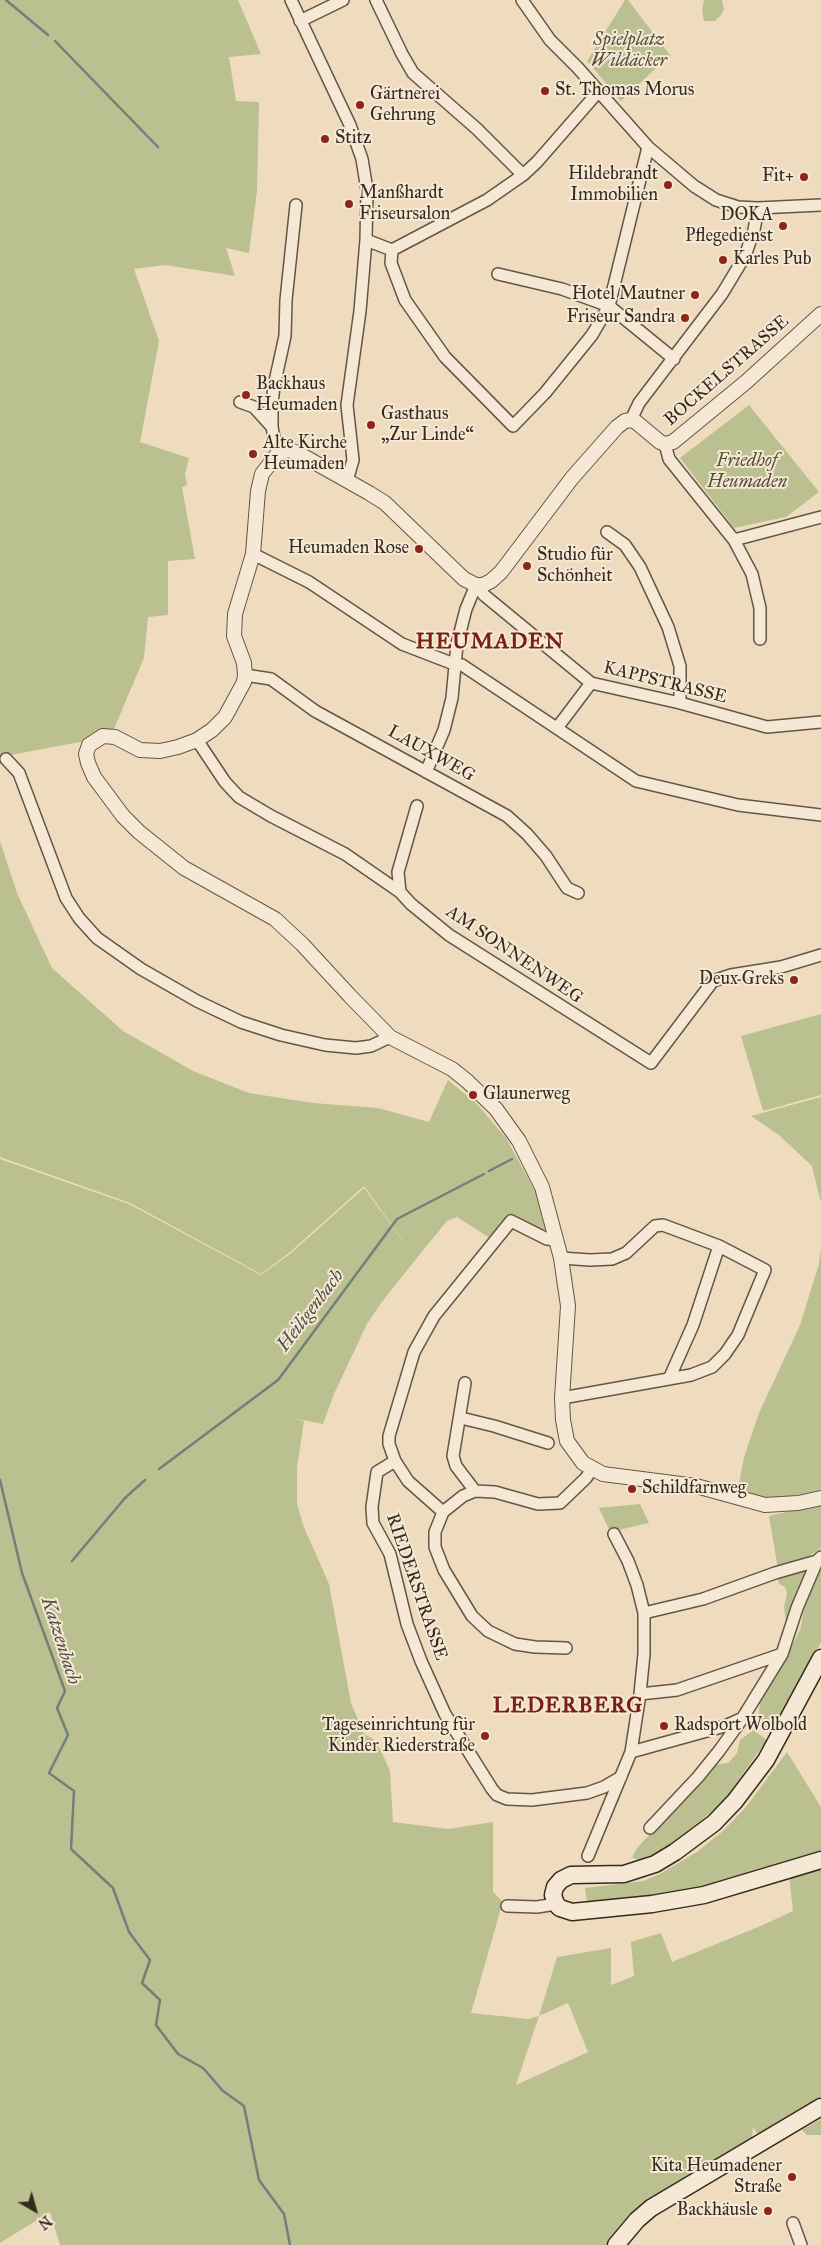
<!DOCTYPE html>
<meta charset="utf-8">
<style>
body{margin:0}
#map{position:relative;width:821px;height:2245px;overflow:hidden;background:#efdcbf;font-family:"IM FELL Great Primer",serif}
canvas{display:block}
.north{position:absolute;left:10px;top:2185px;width:50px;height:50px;-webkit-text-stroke:4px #f5e8d5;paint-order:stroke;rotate:142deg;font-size:14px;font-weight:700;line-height:20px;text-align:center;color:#352a1e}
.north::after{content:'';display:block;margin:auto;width:18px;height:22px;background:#352a1e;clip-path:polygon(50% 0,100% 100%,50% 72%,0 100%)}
</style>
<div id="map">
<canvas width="821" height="2245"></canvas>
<div class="north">N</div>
</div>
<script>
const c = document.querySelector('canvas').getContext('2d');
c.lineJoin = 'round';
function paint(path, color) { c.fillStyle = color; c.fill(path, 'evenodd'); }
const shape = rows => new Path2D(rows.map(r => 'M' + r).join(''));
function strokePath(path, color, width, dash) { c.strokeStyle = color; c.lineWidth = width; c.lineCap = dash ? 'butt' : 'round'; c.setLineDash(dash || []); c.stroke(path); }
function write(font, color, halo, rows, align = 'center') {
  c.font = font + ' "IM FELL Great Primer",serif'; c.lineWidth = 4; c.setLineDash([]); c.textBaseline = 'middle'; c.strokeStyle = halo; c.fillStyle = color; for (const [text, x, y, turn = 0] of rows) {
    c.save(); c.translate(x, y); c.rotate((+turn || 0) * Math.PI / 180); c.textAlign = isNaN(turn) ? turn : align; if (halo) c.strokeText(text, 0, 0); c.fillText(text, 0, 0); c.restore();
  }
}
paint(shape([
 [0,0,238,0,261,54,229,57,236,101,259,102,257,191,249,253,226,248,235,276,165,265,134,269,159,341,140,442,189,458,185,474,187,485,182,487,195,559,168,561,168,615,148,617,144,658,114,729,101,729,91,734,85,741,0,757],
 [625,0,628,0,670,55,621,101,587,61],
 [704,0,722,0,724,9,722,14,715,21,704,21,702,11],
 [749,405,819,492,786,517,734,528,680,458],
 [0,841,17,893,52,968,123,1031,193,1071,249,1093,313,1103,378,1108,429,1122,448,1080,476,1103,506,1138,535,1191,546,1232,511,1215,490,1238,457,1217,447,1221,416,1259,364,1186,289,1253,261,1274,130,1203,0,1157],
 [821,1014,821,1095,763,1111,741,1036],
 [821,1097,821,1203,812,1166,779,1135,751,1116],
 [0,1159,129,1204,261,1275,290,1254,364,1188,416,1259,381,1303,367,1324,334,1394,323,1424,288,1417,304,1421,297,1468,297,1503,303,1525,329,1584,351,1703,364,1734,373,1739,381,1751,390,1771,393,1822,448,1829,493,1822,493,1892,507,1906,501,1908,471,2013,528,2019,539,2016,557,1957,611,1948,611,1985,634,1976,631,1942,661,1933,672,1962,763,1925,793,1911,789,1875,821,1867,821,2097,759,2136,753,2127,752,2140,609,2245,60,2245,50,2212,0,2243],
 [568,2003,588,2052,516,2085,539,2016],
 [821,1247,821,1490,788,1497,757,1497,737,1494,744,1457,759,1413,800,1325,819,1264],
 [640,1504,649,1523,610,1532,599,1508],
 [821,1504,821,1548,806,1558,778,1569,769,1516],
 [821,1567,821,1642,774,1732,755,1724,759,1713,760,1700,783,1664,800,1630,806,1600,816,1574],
 [810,1568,786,1622,784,1607,787,1594,785,1587,779,1584,778,1579],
 [753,1730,767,1740,722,1803,675,1842,639,1861,632,1857,638,1847,714,1765,728,1763,737,1753,740,1740],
 [787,1752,821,1807,821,1854,784,1862,683,1892,587,1902,585,1888,643,1881,660,1874,697,1852,723,1831,746,1807],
 [821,2119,821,2135,807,2135,802,2130]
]), '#bbc090');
strokePath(shape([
 [6,0,48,35],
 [55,41,158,147],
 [489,1171,512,1159],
 [159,1469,278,1380,397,1219,484,1174],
 [0,1480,22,1573,65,1691,57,1708,68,1735,49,1773,74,1791,71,1849,113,1888,129,1932,150,1960,142,1983,160,2000,156,2025,178,2054,203,2068,223,2091,244,2106,259,2180,284,2214,290,2245],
 [72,1561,125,1498,145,1480]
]), '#728079', 2.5);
const minor = shape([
 [291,0,350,125,362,159,367,190,366,240,360,311,347,405,353,460,347,481],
 [376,0,402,54,413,73,477,129,523,175],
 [522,0,550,40,578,68,648,147,694,186,716,200,738,207,758,208,821,205],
 [300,21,343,0],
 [366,240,392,250,487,200,523,175,537,162,599,91],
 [392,250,391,263,405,300,445,357,513,426,545,393,592,335,609,306,648,147],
 [498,274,562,289,609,306,674,359],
 [240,402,254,407,272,427],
 [631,420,639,403,722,294,745,256,754,230,758,208],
 [665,444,669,459,734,540,752,574,760,608,760,639],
 [282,451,274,438,272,427,272,404,274,386,285,336,286,300,296,205],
 [607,532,625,545,640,567,668,627,680,666,680,703],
 [734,540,821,517],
 [253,554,309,582,402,644,454,664,462,665,636,781,738,805,821,815],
 [476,585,484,595,591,683,680,703,767,727,821,722],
 [245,675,271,679,315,711,507,816,527,834,546,856,567,888,578,893],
 [557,728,591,683],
 [197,740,225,782,239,797,271,816,345,854,400,892,411,904,449,935,651,1063,713,981,731,975,781,967,821,955],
 [6,759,19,773,66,898,79,918,97,938,141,969,197,1001,241,1022,281,1035,325,1045,356,1048,371,1046,390,1037],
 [426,772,444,730,452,698,457,644,466,609,476,585],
 [400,892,398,872,417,806],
 [561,1258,590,1260,612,1259,626,1253,655,1226,663,1225,719,1246,765,1270,738,1335,725,1354,712,1367,691,1375,562,1398],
 [669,1379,693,1325,719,1246],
 [465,1383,453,1456,456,1466,475,1491],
 [461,1418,494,1426,548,1443],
 [395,1461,377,1472,372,1507,373,1523,390,1554,407,1624,421,1661,445,1714,492,1789,497,1795,507,1799,532,1800,587,1793,604,1787,621,1777],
 [443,1512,408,1481,395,1461,389,1444,389,1436,414,1352,434,1316,511,1221,547,1239,556,1240],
 [644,1613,703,1599,775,1573,817,1561],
 [566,1648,535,1647,515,1644,488,1631,472,1616,444,1570,435,1547,435,1532,443,1512,463,1496,475,1491,495,1492,538,1504,560,1503,586,1478,592,1469],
 [640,1694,677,1690,782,1654],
 [631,1752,725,1726,741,1719],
 [650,1828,698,1777,719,1751,742,1719,782,1654,797,1608,817,1561,821,1557],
 [588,1856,631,1752,640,1694,644,1654,644,1613,637,1585,628,1561,614,1534],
 [507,1906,537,1907,556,1904],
 [793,2223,801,2245]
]);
const tertiary = shape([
 [821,314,746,382,673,442,665,444,660,442,636,422,631,420,625,421,617,427,572,478,501,572,491,581,483,585,476,585,464,579,385,503,369,493,298,453,289,450,278,453,262,474,258,491,253,554,235,614,234,636,244,663,245,675,244,682,225,717,212,730,197,740,178,747,160,751,140,750,115,737,103,736,89,745,86,754,88,763,94,777,123,816,139,832,184,868,275,919,302,944,350,996,390,1037,452,1069,467,1081,496,1109,519,1141,542,1187,561,1258,568,1306,562,1398,563,1420,567,1441,583,1463,603,1474,696,1486,765,1505,798,1503,821,1498]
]);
const secondary = shape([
 [821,1658,766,1760,735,1801,714,1823,675,1852,655,1864,624,1874,571,1875,561,1880,555,1887,553,1895,556,1904,560,1908,572,1912,652,1904,704,1895,821,1860],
 [616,2245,637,2220,651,2208,821,2107]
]);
strokePath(minor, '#645646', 14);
strokePath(tertiary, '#645646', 16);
strokePath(secondary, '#352a1e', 19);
strokePath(minor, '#f5e8d5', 11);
strokePath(tertiary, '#f5e8d5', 14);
strokePath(secondary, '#f5e8d5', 16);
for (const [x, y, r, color] of [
 [545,91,5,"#8f2418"],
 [360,105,5,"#8f2418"],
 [325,139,5,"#8f2418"],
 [804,177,5,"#8f2418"],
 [668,185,5,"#8f2418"],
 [349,204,5,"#8f2418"],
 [783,226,5,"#8f2418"],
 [723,260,5,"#8f2418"],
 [695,295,5,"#8f2418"],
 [685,318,5,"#8f2418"],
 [246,395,5,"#8f2418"],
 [371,425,5,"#8f2418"],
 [253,454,5,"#8f2418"],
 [419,549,5,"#8f2418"],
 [527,566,5,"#8f2418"],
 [794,980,5,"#8f2418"],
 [473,1095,5,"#8f2418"],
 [632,1489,5,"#8f2418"],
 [664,1726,5,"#8f2418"],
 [485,1736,5,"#8f2418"],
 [792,2177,5,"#8f2418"],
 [768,2211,5,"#8f2418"]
]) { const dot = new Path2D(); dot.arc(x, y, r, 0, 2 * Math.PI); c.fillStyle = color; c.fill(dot); strokePath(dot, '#f5e8d5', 2); }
write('italic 18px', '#56503a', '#f5e8d5', [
 ["Spielplatz",629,41],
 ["Wildäcker",629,62],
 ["Friedhof",747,462],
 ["Heumaden",747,483]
]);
write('18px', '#352a1e', '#f5e8d5', [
 ["St. Thomas Morus",555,91],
 ["Gärtnerei",370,95],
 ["Gehrung",370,116],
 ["Stitz",335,139],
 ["Hildebrandt",658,175,"right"],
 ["Immobilien",658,196,"right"],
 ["Fit+",794,177,"right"],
 ["Manßhardt",359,194],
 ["Friseursalon",359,215],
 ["DOKA",773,216,"right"],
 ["Pflegedienst",773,237,"right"],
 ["Karles Pub",733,260],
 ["Hotel Mautner",685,295,"right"],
 ["Friseur Sandra",675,318,"right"],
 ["Backhaus",256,385],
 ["Heumaden",256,406],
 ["Gasthaus",381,415],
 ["„Zur Linde“",381,436],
 ["Alte Kirche",263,444],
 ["Heumaden",263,465],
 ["Heumaden Rose",409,549,"right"],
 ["Studio für",537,556],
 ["Schönheit",537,577],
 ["Deux Greks",784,980,"right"],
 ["Glaunerweg",483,1095],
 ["Schildfarnweg",642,1489],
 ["Tageseinrichtung für",475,1726,"right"],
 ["Kinder Riederstraße",475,1747,"right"],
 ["Radsport Wolbold",674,1726],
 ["Kita Heumadener",782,2167,"right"],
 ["Straße",782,2188,"right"],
 ["Backhäusle",758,2211,"right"]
], 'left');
write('18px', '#352a1e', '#f5e8d5', [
 ["BOCKELSTRASSE",727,371,-41],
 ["KAPPSTRASSE",665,683,14],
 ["LAUXWEG",431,754,29],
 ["AM SONNENWEG",514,955,34],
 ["RIEDERSTRASSE",416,1587,71]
]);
write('italic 19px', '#4e4e44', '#f5e8d5', [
 ["Heiligenbach",311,1311,-53],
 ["Katzenbach",60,1641,72]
]);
c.letterSpacing = '1px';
write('bold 22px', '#7a1f14', '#f5e8d5', [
 ["HEUMADEN",490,643],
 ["LEDERBERG",568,1707]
]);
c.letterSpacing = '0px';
</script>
